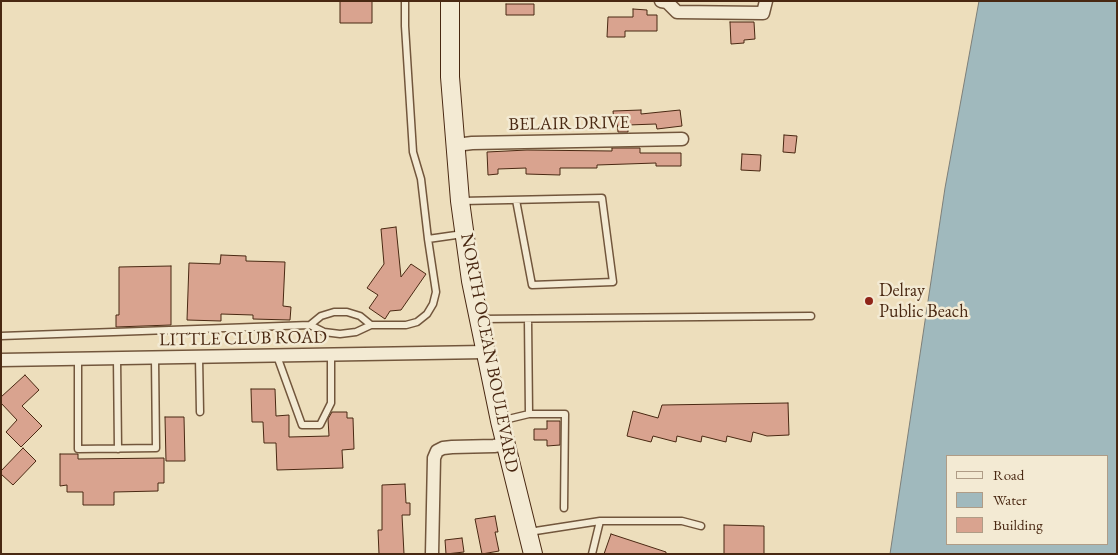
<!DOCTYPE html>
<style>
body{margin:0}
#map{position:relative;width:1118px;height:555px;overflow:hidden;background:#eddebc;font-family:"EB Garamond",serif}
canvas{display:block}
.frame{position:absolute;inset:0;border:2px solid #492812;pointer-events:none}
.legend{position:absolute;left:946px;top:455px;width:162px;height:90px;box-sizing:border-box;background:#f3ead3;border:1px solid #af9c86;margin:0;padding:6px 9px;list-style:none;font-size:15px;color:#492812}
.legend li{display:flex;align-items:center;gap:10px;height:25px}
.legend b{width:25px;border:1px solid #af9c86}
</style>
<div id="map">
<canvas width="1118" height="555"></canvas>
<div class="frame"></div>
<ul class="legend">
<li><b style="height:6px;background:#f3ead3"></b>Road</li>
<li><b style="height:14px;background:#a0b9bd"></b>Water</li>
<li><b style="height:14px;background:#d9a38f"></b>Building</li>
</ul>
</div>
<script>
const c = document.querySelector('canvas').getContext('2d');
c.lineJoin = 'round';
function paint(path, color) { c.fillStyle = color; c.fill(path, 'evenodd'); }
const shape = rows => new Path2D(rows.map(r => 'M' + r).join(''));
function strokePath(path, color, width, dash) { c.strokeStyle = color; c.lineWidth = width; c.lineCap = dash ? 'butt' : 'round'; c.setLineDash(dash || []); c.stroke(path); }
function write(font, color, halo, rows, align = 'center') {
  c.font = font + ' "EB Garamond",serif'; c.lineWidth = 5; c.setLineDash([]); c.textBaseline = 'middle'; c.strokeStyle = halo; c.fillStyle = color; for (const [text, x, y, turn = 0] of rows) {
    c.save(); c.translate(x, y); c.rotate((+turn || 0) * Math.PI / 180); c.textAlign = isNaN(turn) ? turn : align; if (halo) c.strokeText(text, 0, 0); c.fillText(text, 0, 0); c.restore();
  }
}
const water = shape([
 [979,1,1117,1,1117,554,890,554,945,188,979,1],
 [947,456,1107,456,1107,544,947,544,947,456]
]);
paint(water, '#a0b9bd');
strokePath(water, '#7d7f79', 1);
const building = shape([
 [340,1,372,1,372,23,340,23,340,1],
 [506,4,534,4,534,15,506,15,506,4],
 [633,9,647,10,647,15,657,15,657,31,625,31,625,37,607,37,608,17,633,17,633,9],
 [730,22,754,22,755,39,744,40,744,43,731,44,730,22],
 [641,110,641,114,680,110,682,126,657,129,656,124,628,125,628,132,618,132,617,121,614,121,613,111,641,110],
 [784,135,797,136,795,153,783,152,784,135],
 [612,148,640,148,640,153,681,153,681,166,656,166,656,163,597,165,597,168,560,168,560,175,526,174,526,168,498,169,498,174,488,175,487,152,527,150,612,151,612,148],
 [742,154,761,155,760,171,741,170,742,154],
 [396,227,401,277,411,264,426,274,401,310,390,311,385,319,369,308,378,295,367,288,384,264,381,229,396,227],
 [221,255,246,256,246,261,285,262,283,306,291,307,290,320,253,319,253,315,221,314,221,321,187,320,189,263,220,264,221,255],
 [171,266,171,325,116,327,116,315,119,315,119,267,171,266],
 [25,375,39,390,22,406,42,426,21,447,6,432,17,420,1,403,1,397,25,375],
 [251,389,275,389,276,416,289,415,289,437,329,436,328,419,332,412,347,412,347,418,353,418,354,449,342,450,343,468,277,470,276,443,264,443,263,422,252,422,251,389],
 [788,403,789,435,767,436,753,432,751,442,727,436,726,442,702,436,701,442,677,436,676,442,653,436,651,442,627,436,633,411,658,418,662,405,788,403],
 [165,417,184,417,185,461,166,461,165,417],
 [547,421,560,421,560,445,547,446,547,440,534,440,534,429,547,429,547,421],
 [23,448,36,461,13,485,1,474,1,471,23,448],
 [60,454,78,454,78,459,164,458,164,483,158,483,158,491,114,492,114,505,83,505,83,492,67,492,67,485,60,486,60,454],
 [405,484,406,503,410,503,410,515,402,515,404,554,379,554,378,530,382,530,382,485,405,484],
 [495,516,498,532,495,532,499,551,482,554,475,519,495,516],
 [724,525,764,526,764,554,724,554,724,525],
 [611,534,666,552,666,554,604,554,611,534],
 [462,538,464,552,446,554,445,540,462,538]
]);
paint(building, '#d9a38f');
strokePath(building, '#492812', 1);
const service = shape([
 [405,1,405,26,413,152,421,179,428,239],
 [462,201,602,198,613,282,532,285,516,200],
 [480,319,811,316],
 [528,319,529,414],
 [310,325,324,332,340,334,356,332,371,325],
 [1,336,310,325,321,316,334,312,347,312,360,316,371,325,406,325,417,322,427,314,433,304,436,292,428,239,463,234],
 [277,356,302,425,320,425,331,403,331,355],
 [199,357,200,412],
 [117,358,118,449],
 [78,359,78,449,156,448,155,358],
 [500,421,529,414,565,414,564,508],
 [529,532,600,521],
 [592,554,600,521,682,521,701,526]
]);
const minor = shape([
 [661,1,667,2,677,12,763,13,766,1],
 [456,145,472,143,682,139],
 [1,360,485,352],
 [432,554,434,458,437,451,443,448,452,447,494,446,506,444]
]);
const secondary = shape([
 [450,1,450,77,460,201,471,281,500,421,533,554]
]);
strokePath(service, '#72563c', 9);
strokePath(minor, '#72563c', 15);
strokePath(secondary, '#492812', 20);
strokePath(service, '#f3ead3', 6);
strokePath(minor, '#f3ead3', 12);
strokePath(secondary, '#f3ead3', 18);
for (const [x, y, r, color] of [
 [869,301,5,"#8f2418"]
]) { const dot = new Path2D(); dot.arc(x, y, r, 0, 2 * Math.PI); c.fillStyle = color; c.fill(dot); strokePath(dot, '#f3ead3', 2); }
write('18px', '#492812', '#f3ead3', [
 ["BELAIR DRIVE",569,124,-1],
 ["LITTLE CLUB ROAD",243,339,-1],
 ["NORTH OCEAN BOULEVARD",489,353,79]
]);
write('18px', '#492812', '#f3ead3', [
 ["Delray",879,291],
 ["Public Beach",879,312]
], 'left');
</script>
